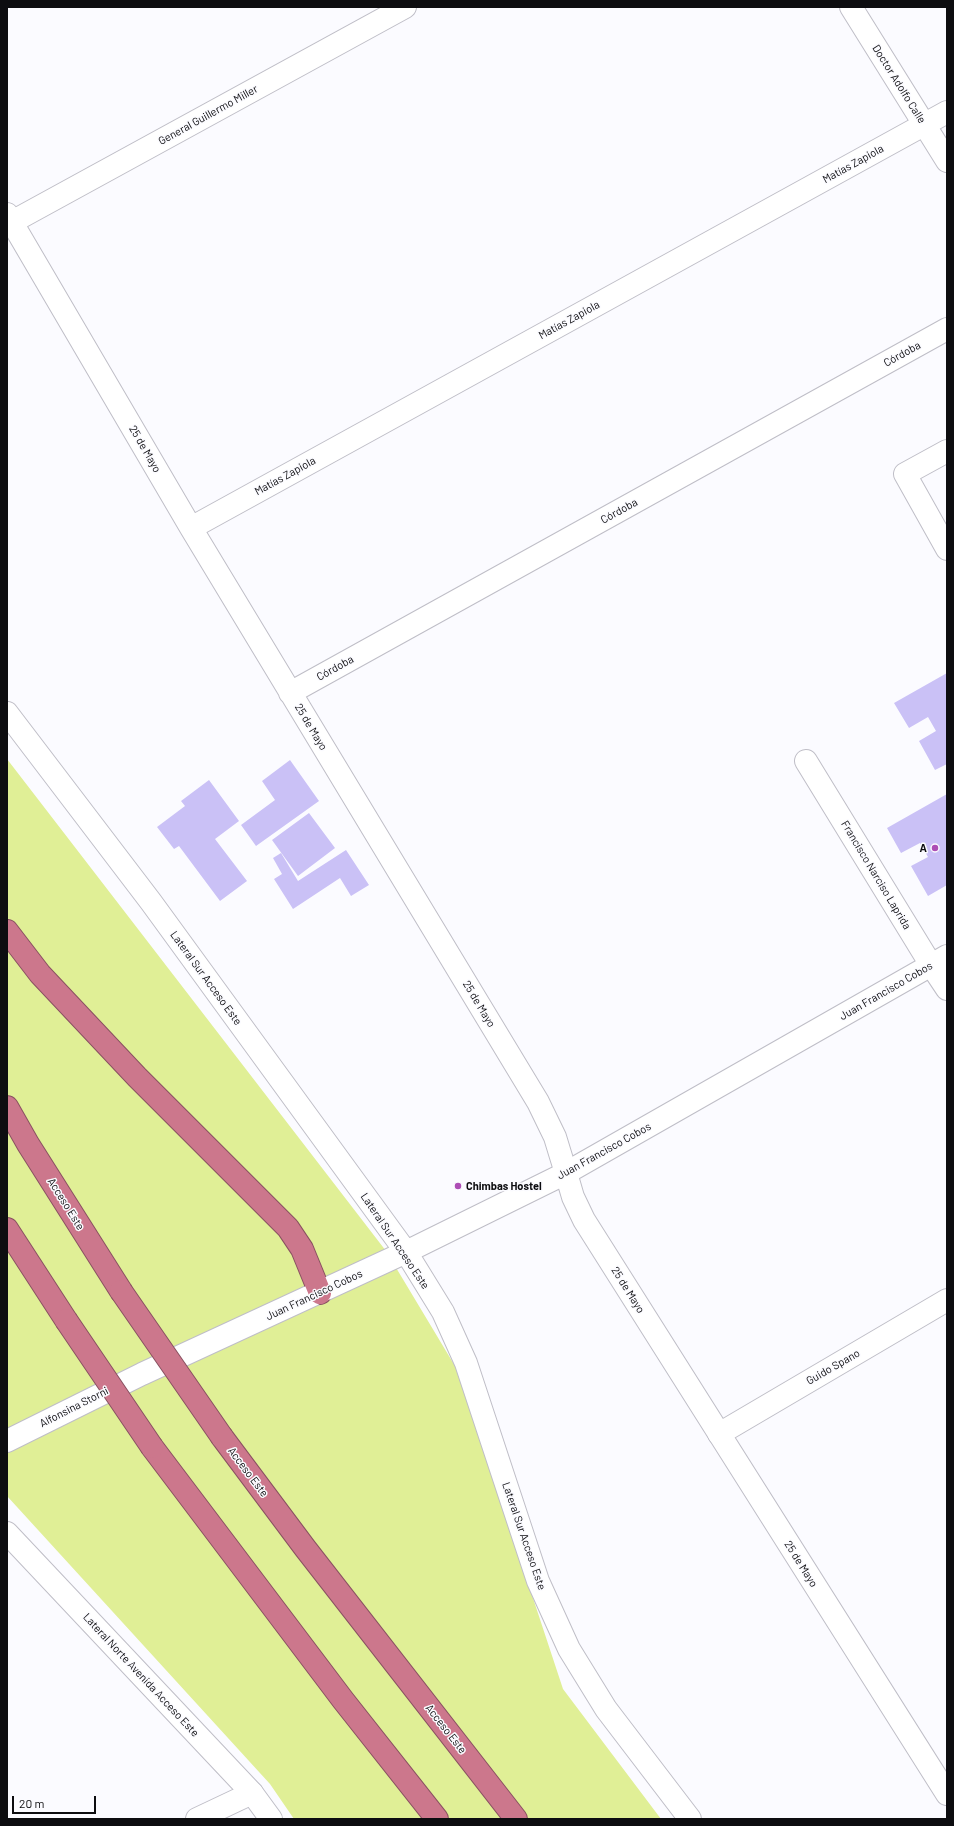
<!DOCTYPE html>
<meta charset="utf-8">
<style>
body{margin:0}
#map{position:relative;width:954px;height:1826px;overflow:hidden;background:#fbfbff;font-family:Barlow,sans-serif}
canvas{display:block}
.frame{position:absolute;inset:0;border:8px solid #0d0d10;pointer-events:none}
.scale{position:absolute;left:12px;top:1796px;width:84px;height:18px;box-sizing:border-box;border:2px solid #0d0d10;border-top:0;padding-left:5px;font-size:12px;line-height:14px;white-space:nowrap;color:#0d0d10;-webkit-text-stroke:3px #fbfbff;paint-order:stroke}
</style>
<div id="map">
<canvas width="954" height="1826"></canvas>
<div class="frame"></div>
<div class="scale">20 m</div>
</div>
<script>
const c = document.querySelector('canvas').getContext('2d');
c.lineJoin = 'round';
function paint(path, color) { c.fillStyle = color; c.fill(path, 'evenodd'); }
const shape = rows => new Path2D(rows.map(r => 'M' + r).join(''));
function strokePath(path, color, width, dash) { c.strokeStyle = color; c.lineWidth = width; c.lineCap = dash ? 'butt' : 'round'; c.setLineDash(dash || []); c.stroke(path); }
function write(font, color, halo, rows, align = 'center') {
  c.font = font + ' Barlow,sans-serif'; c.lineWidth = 3; c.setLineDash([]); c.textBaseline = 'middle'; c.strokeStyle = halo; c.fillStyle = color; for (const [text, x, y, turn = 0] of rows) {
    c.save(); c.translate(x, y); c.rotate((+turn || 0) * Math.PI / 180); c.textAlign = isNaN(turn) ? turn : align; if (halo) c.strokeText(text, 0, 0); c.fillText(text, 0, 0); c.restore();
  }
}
paint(shape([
 [7,759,386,1251,458,1371,563,1689,661,1819,294,1819,270,1784,7,1496]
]), '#e0ef96');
paint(shape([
 [947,673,947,764,935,770,919,741,936,731,928,717,909,728,894,703],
 [290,760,319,801,256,846,241,825,275,800,262,781],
 [209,780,239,821,215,839,247,881,220,901,179,846,174,849,157,827,185,806,181,801],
 [947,794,947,885,928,896,911,866,928,857,920,843,901,853,887,828],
 [309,813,335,848,298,876,272,840],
 [346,850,369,885,351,896,340,878,293,909,274,879,282,874,273,858,281,853,298,881]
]), '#cac1f6');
const minor = shape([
 [7,214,191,528,538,1102,555,1137,566,1173],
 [12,222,405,7],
 [947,451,905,474,947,549],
 [191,528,947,112],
 [290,693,947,329],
 [806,761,931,965,947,989],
 [719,1434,947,1300],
 [197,1819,252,1793]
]);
const tertiary = shape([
 [7,713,151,902,406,1252,443,1312,466,1363,538,1581,569,1649,606,1709,690,1819],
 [566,1173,573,1197,584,1220,947,1794],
 [7,1441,142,1374,406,1252,566,1173,947,956],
 [7,1533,252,1793,271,1819]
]);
const secondary = shape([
 [851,7,947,161]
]);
const motorway = shape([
 [7,931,40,974,137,1077,288,1228,302,1249,320,1293],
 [7,1107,28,1144,121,1291],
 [7,1229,66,1320],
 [222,1437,305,1548,516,1819],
 [152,1447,343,1700,437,1819]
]);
strokePath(minor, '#bfbec7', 24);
strokePath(tertiary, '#bfbec7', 24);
strokePath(secondary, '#bfbec7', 24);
strokePath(motorway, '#895261', 24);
strokePath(minor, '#fff', 22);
strokePath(tertiary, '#fff', 22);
strokePath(secondary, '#fff', 22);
strokePath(motorway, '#cc778c', 22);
const motorwayBridge = shape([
 [121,1291,222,1437],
 [66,1320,152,1447]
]);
strokePath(motorwayBridge, '#895261', 24, []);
strokePath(motorwayBridge, '#cc778c', 22);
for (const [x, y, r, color] of [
 [935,848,4,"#ad4db5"],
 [458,1186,4,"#ad4db5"]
]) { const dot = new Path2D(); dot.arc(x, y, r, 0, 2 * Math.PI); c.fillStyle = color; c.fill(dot); strokePath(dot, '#fbfbff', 1.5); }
write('11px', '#0d0d10', '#fbfbff', [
 ["Doctor Adolfo Calle",899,84,58],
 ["General Guillermo Miller",208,115,-29],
 ["Matías Zapiola",853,164,-29],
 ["Matías Zapiola",569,320,-29],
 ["Córdoba",902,354,-29],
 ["25 de Mayo",145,449,60],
 ["Matías Zapiola",285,476,-29],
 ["Córdoba",619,511,-29],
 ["Córdoba",335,668,-29],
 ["25 de Mayo",311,727,59],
 ["Francisco Narciso Laprida",876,875,59],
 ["Lateral Sur Acceso Este",206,978,54],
 ["Juan Francisco Cobos",886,991,-30],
 ["25 de Mayo",479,1004,59],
 ["Juan Francisco Cobos",604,1151,-29],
 ["Acceso Este",66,1204,58],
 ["Lateral Sur Acceso Este",395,1241,56],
 ["25 de Mayo",628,1290,58],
 ["Juan Francisco Cobos",314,1295,-25],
 ["Guido Spano",833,1367,-30],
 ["Alfonsina Storni",74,1407,-27],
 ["Acceso Este",248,1472,53],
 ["Lateral Sur Acceso Este",524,1536,71],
 ["25 de Mayo",801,1564,58],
 ["Lateral Norte Avenida Acceso Este",141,1675,47],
 ["Acceso Este",446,1729,52]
]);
write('bold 11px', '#0d0d10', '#fbfbff', [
 ["A",927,848],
 ["Chimbas Hostel",466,1186,"left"]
], 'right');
</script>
